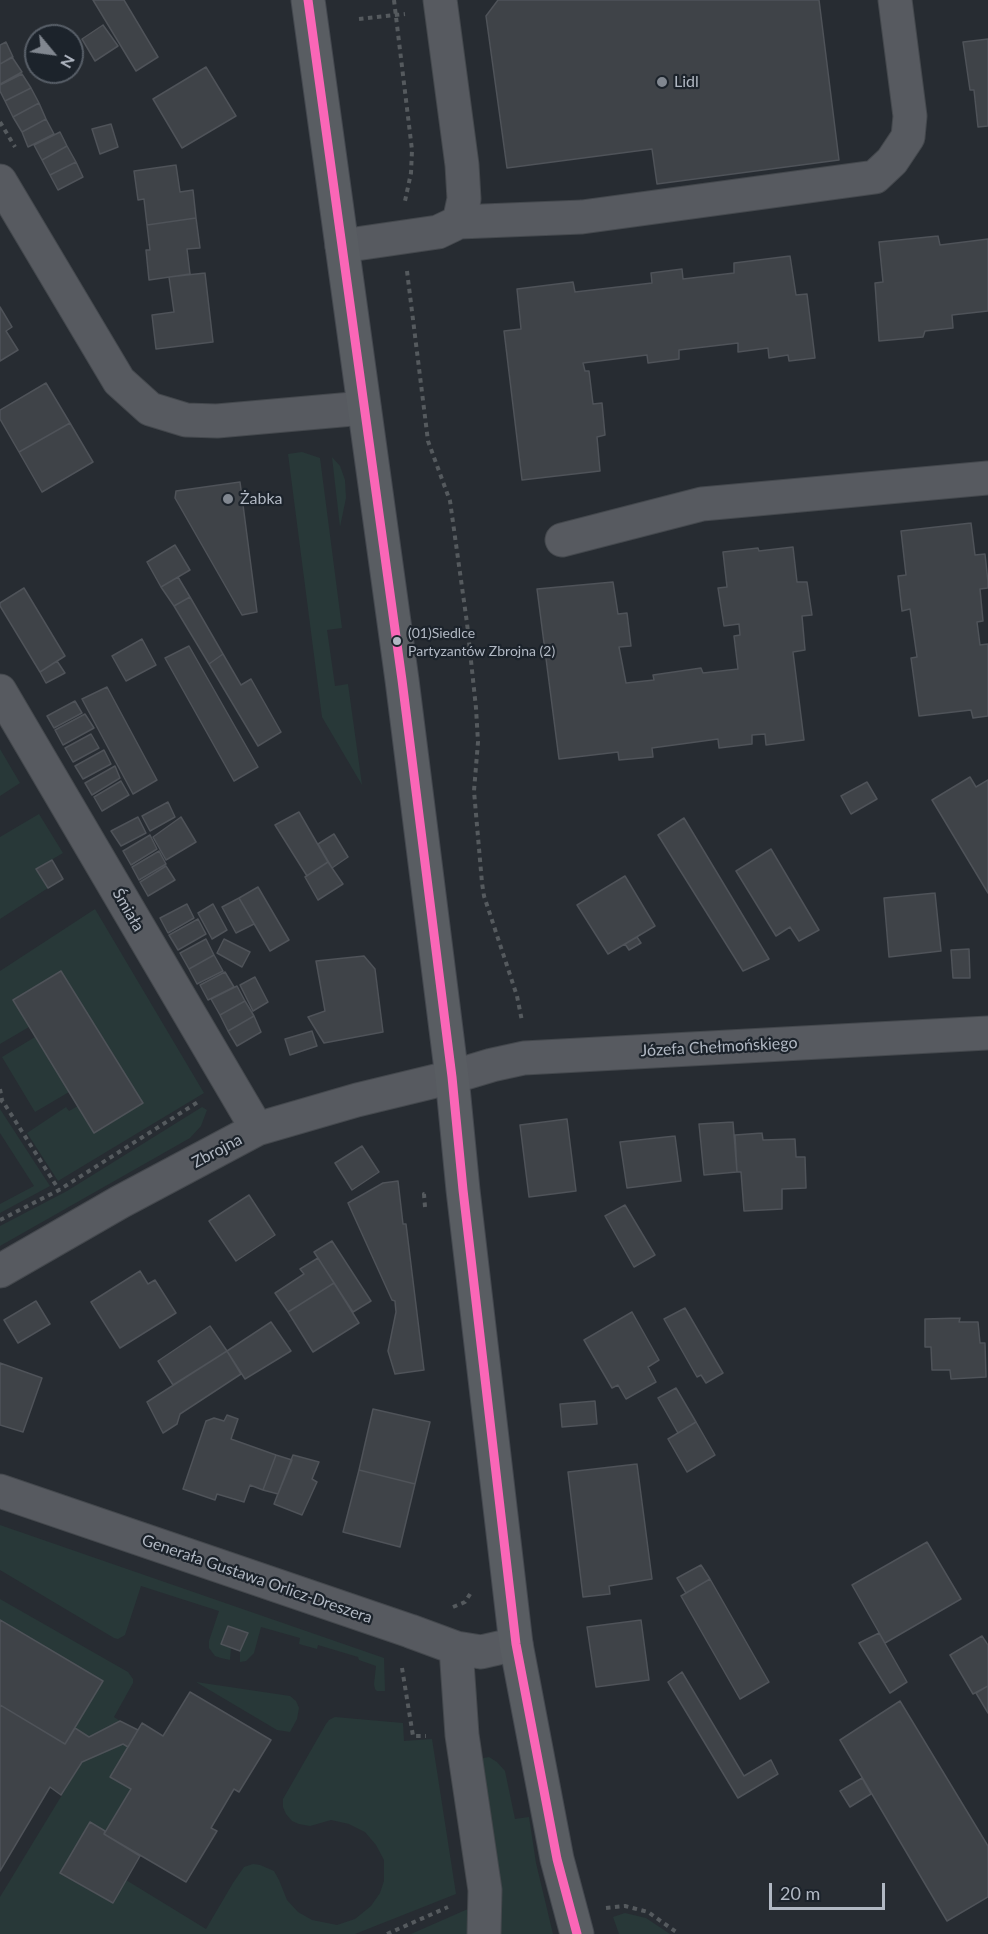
<!DOCTYPE html>
<meta charset="utf-8">
<style>
body{margin:0}
#map{position:relative;width:988px;height:1934px;overflow:hidden;background:#272c32;font-family:Lato,sans-serif}
canvas{display:block}
.north{position:absolute;left:24px;top:24px;width:60px;height:60px;box-sizing:border-box;background:#1c232b;border:2px solid #585f68;border-radius:50%;rotate:119deg;font-size:16px;font-weight:700;line-height:24px;text-align:center;color:#b1b8c3}
.north::after{content:'';display:block;margin:auto;width:21px;height:27px;background:#818790;clip-path:polygon(50% 0,100% 100%,50% 72%,0 100%)}
.scale{position:absolute;left:769px;top:1883px;width:116px;height:27px;box-sizing:border-box;border:3px solid #b1b8c3;border-top:0;padding-left:8px;font-size:18px;line-height:21px;white-space:nowrap;color:#b1b8c3;-webkit-text-stroke:4px #1c232b;paint-order:stroke}
</style>
<div id="map">
<canvas width="988" height="1934"></canvas>
<div class="north">N</div>
<div class="scale">20 m</div>
</div>
<script>
const c = document.querySelector('canvas').getContext('2d');
c.lineJoin = 'round';
function paint(path, color) { c.fillStyle = color; c.fill(path, 'evenodd'); }
const shape = rows => new Path2D(rows.map(r => 'M' + r).join(''));
function strokePath(path, color, width, dash) { c.strokeStyle = color; c.lineWidth = width; c.lineCap = dash ? 'butt' : 'round'; c.setLineDash(dash || []); c.stroke(path); }
function write(font, color, halo, rows, align = 'center') {
  c.font = font + ' Lato,sans-serif'; c.lineWidth = 4.5; c.setLineDash([]); c.textBaseline = 'middle'; c.strokeStyle = halo; c.fillStyle = color; for (const [text, x, y, turn = 0] of rows) {
    c.save(); c.translate(x, y); c.rotate((+turn || 0) * Math.PI / 180); c.textAlign = isNaN(turn) ? turn : align; if (halo) c.strokeText(text, 0, 0); c.fillText(text, 0, 0); c.restore();
  }
}
paint(shape([
 [302,452,320,458,342,628,327,630,335,686,348,684,362,785,322,717,288,454],
 [332,457,340,466,345,480,346,498,340,527],
 [0,749,20,783,0,796],
 [39,814,63,853,36,869,48,888,0,919,0,837],
 [95,909,204,1093,58,1181,27,1133,66,1107,69,1111,78,1106,95,1133,143,1103,61,971,13,1000,29,1027,0,1044,0,971],
 [35,1037,69,1092,35,1112,2,1057],
 [202,1107,207,1110,201,1126,190,1138,0,1246,0,1226,67,1191],
 [0,1109,50,1186,0,1213,0,1204,34,1186,0,1133],
 [0,1525,384,1658,385,1691,377,1691,375,1689,374,1684,376,1666,359,1660,358,1657,318,1645,317,1649,299,1644,300,1638,261,1627,254,1653,246,1661,240,1662,240,1651,247,1633,228,1626,221,1644,231,1648,230,1660,221,1658,215,1656,209,1648,209,1641,219,1611,141,1586,125,1635,118,1639,114,1638,0,1570],
 [0,1599,128,1672,133,1679,133,1683,114,1717,120,1721,89,1737,75,1728,103,1681,0,1620],
 [196,1682,290,1696,296,1701,299,1708,297,1719,290,1732,277,1730],
 [335,1717,403,1723,404,1741,432,1739,456,1894,355,1934,0,1934,0,1897,82,1762,123,1744,128,1747,110,1777,131,1789,105,1831,90,1822,60,1874,113,1903,126,1880,206,1929,233,1883,244,1867,253,1864,260,1865,274,1871,279,1880,287,1900,298,1912,312,1920,337,1925,355,1919,371,1906,380,1893,384,1881,384,1860,376,1845,365,1832,349,1824,331,1820,310,1826,299,1824,292,1821,286,1814,283,1807,283,1799,326,1724,329,1720],
 [489,1757,497,1762,505,1771,515,1819,529,1817,536,1863,553,1934,495,1934,473,1760],
 [477,1905,475,1934,411,1934],
 [625,1913,646,1918,670,1934,619,1934,613,1917]
]), '#283838');
const building = shape([
 [93,0,124,0,158,57,136,71,93,0],
 [498,0,819,0,839,160,657,184,652,149,507,168,486,16,498,0],
 [103,25,118,46,95,61,82,39,103,25],
 [988,39,988,126,978,127,974,90,970,90,963,42,988,39],
 [6,42,13,57,0,64,0,45,6,42],
 [12,57,22,72,0,84,0,64,12,57],
 [206,67,236,116,182,148,153,99,206,67],
 [22,74,31,88,5,101,0,91,0,85,22,74],
 [31,88,39,103,13,117,5,101,31,88],
 [39,103,46,119,22,132,13,117,39,103],
 [46,119,54,134,28,147,22,132,46,119],
 [111,124,118,147,100,154,92,129,111,124],
 [60,132,67,146,42,160,34,145,60,132],
 [67,146,76,162,50,175,42,160,67,146],
 [76,162,83,177,58,190,50,175,76,162],
 [176,165,180,192,193,190,196,218,147,225,144,199,138,200,134,171,176,165],
 [196,218,200,248,187,249,190,274,149,280,146,250,150,250,147,225,196,218],
 [938,236,940,245,988,239,988,311,952,315,953,328,925,331,923,337,879,341,875,283,883,282,879,242,938,236],
 [790,256,796,295,807,294,815,358,789,361,788,355,769,358,768,348,738,352,738,343,679,350,679,359,648,363,647,355,583,363,585,371,589,371,593,404,602,403,605,435,597,437,600,471,522,480,504,331,521,329,517,289,573,282,575,292,652,283,651,273,682,269,683,279,734,273,734,263,790,256],
 [205,273,213,342,156,349,152,315,174,312,169,277,205,273],
 [0,307,12,327,6,331,18,350,0,361,0,307],
 [46,383,70,423,19,452,0,419,0,410,46,383],
 [70,423,93,462,42,492,19,452,70,423],
 [240,482,257,612,242,615,175,498,176,491,240,482],
 [971,523,975,555,985,554,988,582,988,588,980,589,983,621,977,622,980,645,988,644,988,716,973,718,971,710,919,716,911,658,917,657,910,609,902,611,898,576,906,575,901,531,971,523],
 [175,545,190,570,161,587,147,562,175,545],
 [793,547,797,582,807,582,812,615,802,616,805,650,793,652,804,740,766,745,765,734,752,735,752,744,719,748,718,739,652,748,653,757,619,760,618,752,559,759,537,589,613,582,618,614,627,613,631,646,619,647,626,683,654,680,653,675,701,668,703,673,738,669,734,636,740,635,739,624,724,626,718,588,727,587,723,552,758,548,759,551,793,547],
 [178,577,190,597,174,606,161,587,178,577],
 [24,588,65,656,40,672,0,606,0,603,24,588],
 [190,597,223,654,209,664,174,606,190,597],
 [142,639,156,665,126,681,112,656,142,639],
 [189,646,258,767,234,781,165,658,189,646],
 [223,654,241,685,251,679,281,732,258,746,209,664,223,654],
 [57,661,65,673,46,683,40,672,57,661],
 [107,687,157,780,133,794,82,699,107,687],
 [75,701,82,713,54,728,47,716,75,701],
 [85,714,94,728,63,745,55,730,85,714],
 [91,734,99,748,73,762,65,748,91,734],
 [104,750,111,764,83,779,75,766,104,750],
 [115,766,120,778,92,795,85,783,115,766],
 [970,777,976,787,988,780,988,893,932,800,970,777],
 [121,781,129,795,102,811,94,797,121,781],
 [867,782,877,799,851,814,841,796,867,782],
 [168,802,175,817,150,831,142,816,168,802],
 [299,812,328,862,307,876,275,825,299,812],
 [138,817,146,833,121,846,111,831,138,817],
 [181,817,196,842,166,860,153,837,181,817],
 [684,818,769,959,743,971,658,835,684,818],
 [334,834,348,857,332,868,318,844,334,834],
 [150,835,157,849,131,865,123,851,150,835],
 [771,849,819,930,799,941,790,927,776,936,736,871,771,849],
 [159,851,166,864,139,880,132,867,159,851],
 [52,860,63,879,48,888,36,869,52,860],
 [328,862,343,884,318,900,305,877,328,862],
 [166,866,175,880,148,896,140,882,166,866],
 [625,876,655,926,608,954,577,905,625,876],
 [258,887,289,940,270,951,239,898,258,887],
 [935,893,941,951,889,957,884,898,935,893],
 [239,898,254,924,236,933,222,907,239,898],
 [187,904,194,918,168,933,160,918,187,904],
 [213,904,227,930,212,939,198,913,213,904],
 [198,919,206,934,178,950,169,935,198,919],
 [637,937,641,943,629,950,625,944,637,937],
 [206,939,214,955,189,969,180,953,206,939],
 [224,939,250,952,242,967,217,953,224,939],
 [969,949,970,978,953,978,951,950,969,949],
 [214,955,223,971,197,984,189,969,214,955],
 [364,956,375,969,383,1032,324,1043,308,1017,325,1011,316,961,364,956],
 [61,971,143,1103,94,1133,13,1000,61,971],
 [225,972,234,987,208,1000,200,985,225,972],
 [255,977,268,1002,253,1011,240,985,255,977],
 [237,986,245,1001,220,1015,211,999,237,986],
 [245,1001,254,1016,228,1031,220,1015,245,1001],
 [254,1016,261,1032,237,1046,228,1031,254,1016],
 [312,1031,317,1046,290,1055,285,1039,312,1031],
 [567,1119,576,1191,529,1197,520,1125,567,1119],
 [733,1122,737,1172,704,1175,699,1124,733,1122],
 [762,1133,763,1140,795,1139,796,1157,805,1157,806,1188,782,1189,782,1209,744,1211,741,1172,737,1172,735,1135,762,1133],
 [675,1136,681,1181,627,1188,620,1142,675,1136],
 [362,1146,379,1172,352,1190,335,1163,362,1146],
 [398,1181,403,1224,406,1224,424,1370,395,1374,388,1351,396,1312,395,1301,392,1300,348,1203,383,1183,398,1181],
 [249,1195,275,1235,236,1261,209,1221,249,1195],
 [625,1205,655,1255,634,1267,605,1216,625,1205],
 [332,1241,371,1301,353,1312,314,1252,332,1241],
 [318,1258,334,1283,288,1312,275,1293,304,1274,300,1269,318,1258],
 [140,1271,148,1284,155,1280,176,1313,120,1348,91,1302,140,1271],
 [334,1283,359,1323,313,1352,288,1312,334,1283],
 [36,1301,50,1324,18,1343,4,1320,36,1301],
 [685,1308,723,1373,706,1383,701,1375,697,1377,664,1319,685,1308],
 [632,1312,659,1360,648,1367,656,1382,626,1399,618,1385,612,1388,584,1340,632,1312],
 [960,1318,959,1322,978,1322,980,1343,985,1343,986,1377,951,1379,950,1370,932,1370,931,1347,925,1347,925,1319,960,1318],
 [271,1322,291,1351,245,1379,227,1351,271,1322],
 [210,1326,227,1351,173,1385,158,1361,210,1326],
 [227,1351,241,1374,180,1414,177,1424,163,1433,147,1402,227,1351],
 [0,1363,42,1378,23,1432,0,1425,0,1363],
 [676,1388,696,1422,678,1433,658,1398,676,1388],
 [595,1401,597,1424,562,1427,560,1404,595,1401],
 [373,1409,430,1422,415,1484,359,1470,373,1409],
 [227,1415,238,1419,231,1439,276,1455,263,1490,250,1485,244,1502,217,1494,215,1500,183,1489,206,1421,214,1418,224,1421,227,1415],
 [696,1422,715,1455,687,1472,668,1439,696,1422],
 [276,1455,292,1460,278,1494,263,1490,276,1455],
 [293,1455,319,1462,312,1479,317,1482,302,1515,274,1504,293,1455],
 [637,1464,652,1579,609,1586,610,1594,583,1597,568,1472,637,1464],
 [359,1470,415,1484,400,1547,343,1532,359,1470],
 [927,1542,961,1599,885,1643,852,1585,927,1542],
 [701,1565,710,1579,686,1593,677,1578,701,1565],
 [710,1579,769,1682,740,1699,681,1596,710,1579],
 [0,1620,103,1681,65,1744,0,1705,0,1620],
 [641,1620,649,1680,596,1687,587,1627,641,1620],
 [228,1626,248,1633,240,1651,221,1644,228,1626],
 [879,1633,907,1682,890,1693,859,1643,879,1633],
 [982,1636,988,1645,988,1686,973,1694,950,1655,982,1636],
 [682,1672,744,1776,771,1760,778,1774,738,1798,668,1682,682,1672],
 [988,1686,988,1713,976,1693,988,1686],
 [190,1692,271,1740,239,1792,234,1789,211,1828,217,1831,186,1882,104,1834,131,1789,110,1777,138,1730,142,1723,163,1736,190,1692],
 [900,1701,988,1846,988,1897,947,1921,840,1740,900,1701],
 [0,1705,65,1744,75,1728,89,1737,120,1721,138,1730,128,1747,123,1744,82,1762,61,1795,50,1787,0,1871,0,1705],
 [862,1778,871,1794,850,1807,840,1791,862,1778],
 [90,1822,105,1831,104,1834,140,1856,113,1903,60,1873,90,1822]
]);
paint(building, '#3f4348');
strokePath(building, '#4f5359', 1.5);
const minor = shape([
 [0,181,119,381,150,409,186,420,217,421,364,408],
 [459,222,582,217,875,177,892,161,908,137,910,116,895,0],
 [342,246,438,232,459,222,464,199,462,165,440,0],
 [562,540,702,504,988,478],
 [0,691,257,1129],
 [0,1271,120,1202,257,1129,357,1100,452,1077,492,1065,524,1058,988,1033],
 [0,1491,410,1631,456,1648,481,1652,516,1644],
 [456,1648,462,1735,485,1890,484,1934]
]);
const major = shape([
 [308,0,402,680,452,1077,463,1190,516,1644,557,1859,577,1934]
]);
strokePath(minor, '#44484d', 35);
strokePath(major, '#44484f', 35);
strokePath(shape([
 [394,0,412,150,411,173,405,201],
 [359,19,405,14],
 [0,122,15,147],
 [407,271,428,441,450,501,467,623,476,708,478,742,474,791,482,883,484,896,517,996,522,1021],
 [0,1089,2,1100],
 [0,1102,2,1100,59,1190],
 [425,1207,424,1194,427,1194],
 [0,1220,59,1190,198,1102],
 [453,1607,465,1602,472,1591],
 [402,1668,413,1736,426,1736],
 [606,1908,625,1906,648,1912,679,1934],
 [387,1934,448,1907]
]), '#555a5e', 4, [4.5, 4.5]);
strokePath(minor, '#575a60', 33);
strokePath(major, '#595d62', 33);
strokePath(shape([
 [308,0,402,680,452,1077,463,1190,516,1644,557,1859,577,1934]
]), '#fa66b7', 9);
for (const [x, y, r, color] of [
 [662,82,6,"#818790"],
 [228,499,6,"#818790"],
 [397,641,5,"#b1b8c3"]
]) { const dot = new Path2D(); dot.arc(x, y, r, 0, 2 * Math.PI); c.fillStyle = color; c.fill(dot); strokePath(dot, '#1c232b', 2); }
write('14px', '#b1b8c3', '#1c232b', [
 ["(01)Siedlce",408,633],
 ["Partyzantów Zbrojna (2)",408,651]
], 'left');
write('16px', '#b1b8c3', '#1c232b', [
 ["Lidl",674,82],
 ["Żabka",240,499]
], 'left');
write('16px', '#b1b8c3', '#1c232b', [
 ["Śmiała",128,910,60],
 ["Józefa Chełmońskiego",719,1047,-3],
 ["Zbrojna",217,1151,-28],
 ["Generała Gustawa Orlicz-Dreszera",257,1579,19]
]);
</script>
